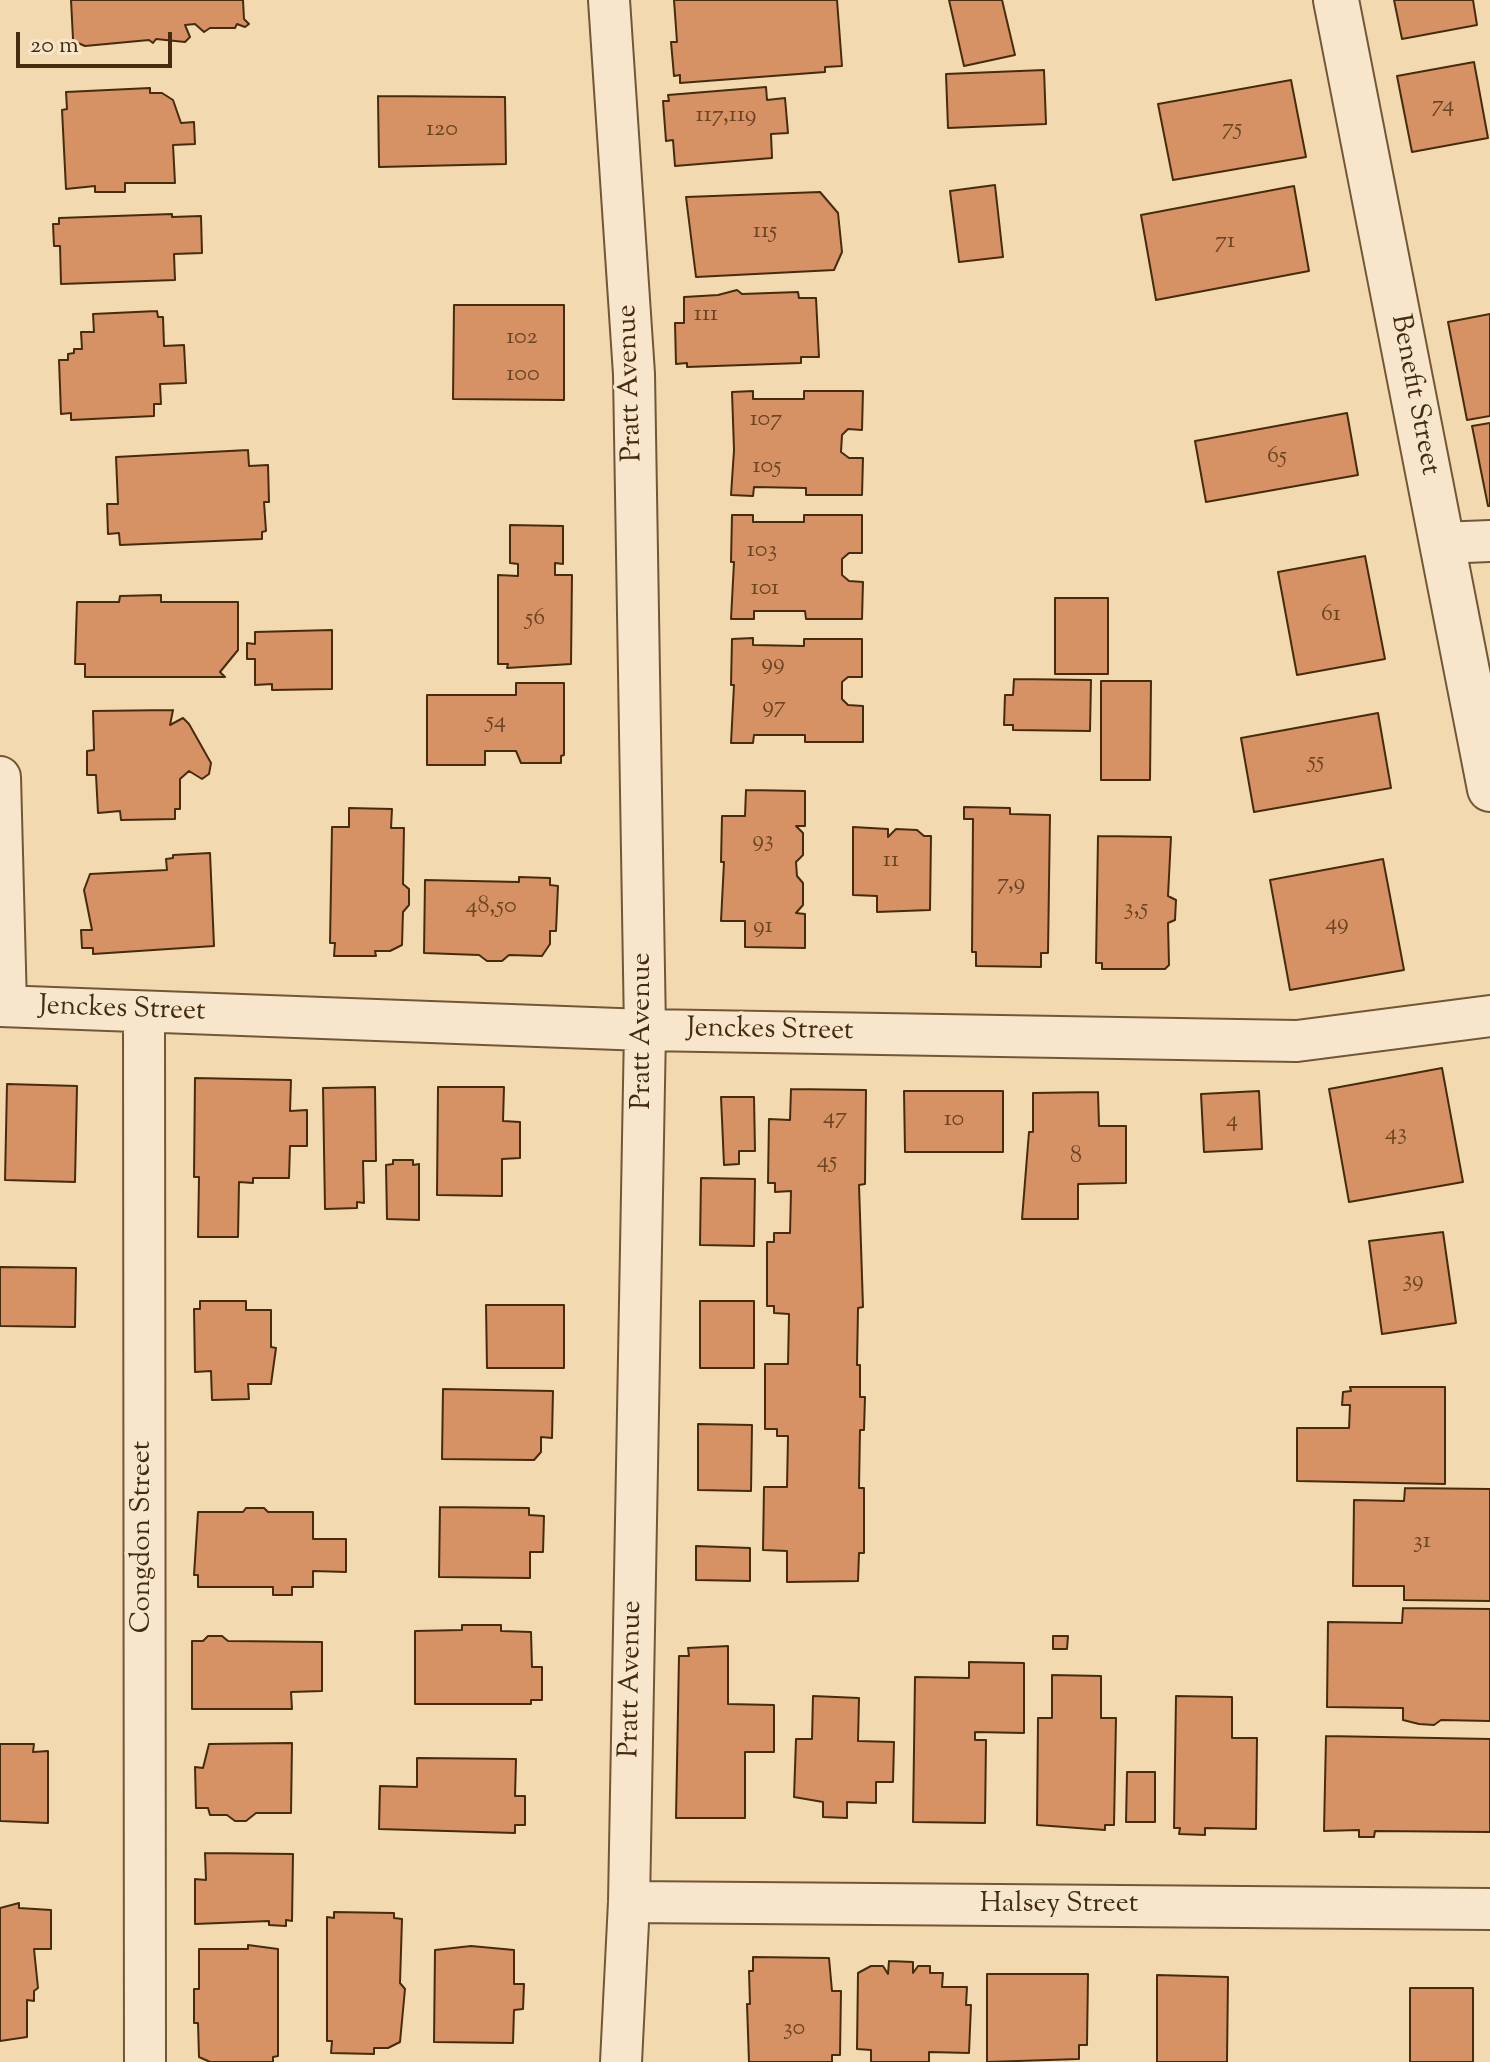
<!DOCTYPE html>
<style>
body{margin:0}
#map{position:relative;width:1490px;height:2062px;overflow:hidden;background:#f3d9af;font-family:"Sorts Mill Goudy",serif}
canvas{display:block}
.scale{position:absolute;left:16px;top:32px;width:156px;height:36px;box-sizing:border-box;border:4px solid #462c0e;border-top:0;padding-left:10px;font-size:24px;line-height:28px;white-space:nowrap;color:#462c0e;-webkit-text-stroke:6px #f7e6cb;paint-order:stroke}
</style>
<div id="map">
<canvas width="1490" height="2062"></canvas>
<div class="scale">20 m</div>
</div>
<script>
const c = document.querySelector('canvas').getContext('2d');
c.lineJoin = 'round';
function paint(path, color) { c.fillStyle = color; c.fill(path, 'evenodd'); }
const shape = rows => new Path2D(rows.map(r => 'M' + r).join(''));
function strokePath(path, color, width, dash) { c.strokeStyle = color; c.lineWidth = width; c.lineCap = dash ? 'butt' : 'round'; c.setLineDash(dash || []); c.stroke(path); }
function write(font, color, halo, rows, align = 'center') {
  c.font = font + ' "Sorts Mill Goudy",serif'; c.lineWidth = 7; c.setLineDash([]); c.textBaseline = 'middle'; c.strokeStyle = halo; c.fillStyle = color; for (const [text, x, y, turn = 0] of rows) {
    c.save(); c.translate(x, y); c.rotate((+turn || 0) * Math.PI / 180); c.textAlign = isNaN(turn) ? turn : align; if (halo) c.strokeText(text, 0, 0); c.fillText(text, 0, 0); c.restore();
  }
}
const building = shape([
 [71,0,243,0,244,19,249,24,245,27,237,24,235,28,210,28,204,32,195,24,185,25,190,37,185,42,156,39,153,43,149,40,85,46,78,43,75,46,70,43,73,39,71,0],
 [674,0,837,0,842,66,825,67,825,72,680,83,680,75,674,76,671,42,677,42,674,0],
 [949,0,1002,0,1015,55,964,66,949,0],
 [1394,0,1473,0,1477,25,1402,39,1394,0],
 [1474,62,1488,138,1412,152,1397,76,1474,62],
 [1044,70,1046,124,948,128,946,74,1044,70],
 [1291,80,1306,157,1173,180,1158,104,1291,80],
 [766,87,767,100,785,98,788,133,771,134,772,158,675,166,673,140,666,141,663,101,669,101,668,95,766,87],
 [150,88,150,93,162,93,173,100,181,123,194,122,195,144,173,145,175,183,125,183,125,192,95,192,95,186,66,189,62,110,67,109,66,92,150,88],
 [378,96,505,97,506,164,379,167,378,96],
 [995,185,1003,257,959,262,950,191,995,185],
 [1294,186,1309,271,1156,300,1141,215,1294,186],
 [820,192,838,213,842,252,834,270,696,277,686,197,820,192],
 [172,214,172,217,201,216,202,253,174,254,175,280,61,284,60,246,54,246,53,224,59,224,59,218,172,214],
 [737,290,742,294,798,292,799,298,816,298,819,357,801,357,801,363,687,367,687,363,676,364,675,323,684,323,684,297,718,295,737,290],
 [454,305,564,305,564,400,453,399,454,305],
 [157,311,158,317,163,317,164,346,184,345,186,383,160,384,161,404,154,404,154,416,71,420,71,413,61,414,59,360,68,360,68,354,74,353,74,349,82,349,81,332,94,332,93,314,157,311],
 [1490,314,1490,416,1467,420,1448,322,1490,314],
 [753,391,753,399,804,399,804,391,863,391,862,430,848,429,842,435,841,452,849,458,863,458,862,495,806,495,806,488,754,487,753,496,731,495,734,450,732,392,753,391],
 [1347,413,1358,475,1206,502,1195,441,1347,413],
 [1490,423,1490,506,1488,506,1472,426,1490,423],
 [248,450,249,466,268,465,269,502,264,502,266,531,262,532,262,539,120,545,119,533,108,534,107,504,118,504,116,457,248,450],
 [732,515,753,515,753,522,804,522,804,515,862,515,862,553,849,553,842,559,842,575,849,581,863,582,862,619,806,619,805,611,754,611,754,619,731,619,734,562,731,562,732,515],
 [510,525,563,526,563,564,555,563,555,575,572,575,571,664,507,668,508,664,498,664,498,575,518,576,518,564,510,563,510,525],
 [1365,556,1385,659,1297,675,1278,572,1365,556],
 [161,595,161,602,238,602,238,650,220,672,225,677,85,677,85,664,75,664,77,602,119,602,120,596,161,595],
 [1055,598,1108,598,1108,674,1055,674,1055,598],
 [332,630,332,689,272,690,272,684,255,685,255,659,247,659,247,643,255,644,255,632,332,630],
 [753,638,753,645,804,646,804,639,862,639,862,677,848,677,842,682,842,699,848,705,863,706,863,742,805,742,805,735,754,735,753,743,731,743,734,685,731,685,732,639,753,638],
 [1014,679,1091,680,1090,731,1013,730,1013,725,1004,725,1005,695,1013,695,1014,679],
 [1101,681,1151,681,1150,780,1101,780,1101,681],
 [516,683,564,683,564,755,561,756,561,763,521,763,516,751,485,751,485,765,427,765,427,695,516,695,516,683],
 [173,710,170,725,183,718,189,724,211,763,209,774,202,779,189,771,180,779,180,809,175,809,175,819,121,820,120,811,98,813,96,775,87,775,87,751,94,750,93,711,173,710],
 [1378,713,1391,788,1254,812,1241,738,1378,713],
 [746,790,805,791,805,826,796,826,803,833,803,855,796,862,797,876,803,883,803,905,796,913,805,914,805,948,745,947,745,921,721,921,724,862,721,862,722,816,745,816,746,790],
 [964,807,1010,808,1010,814,1050,815,1048,953,1041,953,1041,967,976,966,976,952,972,952,973,819,964,819,964,807],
 [349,808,392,809,391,828,404,828,403,884,409,889,409,905,403,912,402,945,390,951,375,951,376,956,334,956,335,943,330,943,332,827,349,827,349,808],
 [853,827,888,829,888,837,896,829,917,830,924,836,931,836,930,910,877,912,877,896,853,895,853,827],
 [1098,836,1171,837,1168,896,1176,900,1175,920,1168,923,1169,965,1165,969,1102,969,1102,963,1096,963,1098,836],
 [210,853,214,946,93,954,93,948,82,948,81,930,92,930,84,890,90,874,167,870,166,859,173,858,173,855,210,853],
 [1383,859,1404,970,1290,990,1270,880,1383,859],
 [519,877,550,878,550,885,558,886,556,931,550,931,550,944,542,956,509,955,502,961,487,961,479,955,424,953,425,880,519,882,519,877],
 [1442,1068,1463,1182,1349,1202,1329,1089,1442,1068],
 [195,1078,291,1080,290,1111,307,1110,307,1146,290,1146,289,1178,253,1178,253,1183,239,1182,238,1237,198,1237,199,1177,194,1177,195,1078],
 [7,1084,77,1086,75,1182,5,1180,7,1084],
 [375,1087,376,1161,363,1161,364,1203,357,1202,357,1208,325,1209,323,1088,375,1087],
 [438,1087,504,1087,503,1121,520,1122,520,1158,502,1159,502,1196,437,1195,438,1087],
 [791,1089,866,1090,865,1184,859,1185,863,1307,858,1308,857,1365,860,1365,860,1397,865,1397,864,1430,860,1430,859,1488,864,1488,864,1553,859,1553,858,1581,787,1582,787,1551,763,1550,764,1487,787,1487,788,1436,777,1436,777,1429,765,1429,765,1364,788,1364,789,1314,774,1313,774,1306,767,1306,767,1242,774,1242,774,1233,790,1233,791,1191,775,1192,775,1183,768,1183,769,1119,790,1120,791,1089],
 [904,1091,1003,1091,1003,1152,905,1152,904,1091],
 [1259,1091,1262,1149,1204,1152,1201,1094,1259,1091],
 [1098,1092,1099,1126,1126,1126,1126,1183,1078,1184,1078,1219,1022,1219,1029,1132,1033,1132,1033,1093,1098,1092],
 [721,1097,754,1097,755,1151,739,1151,739,1164,724,1165,721,1097],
 [393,1160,413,1160,413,1165,419,1164,419,1220,387,1219,386,1165,393,1164,393,1160],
 [701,1178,755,1179,754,1246,700,1245,701,1178],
 [1443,1232,1456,1323,1382,1334,1369,1241,1443,1232],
 [0,1267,76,1268,75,1327,0,1326,0,1267],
 [200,1301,246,1301,246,1310,271,1310,271,1347,276,1348,271,1384,248,1384,249,1399,212,1400,211,1371,195,1372,194,1309,200,1309,200,1301],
 [700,1301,754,1301,754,1368,700,1368,700,1301],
 [486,1305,564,1305,564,1368,487,1368,486,1305],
 [1350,1387,1445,1387,1445,1484,1297,1481,1297,1428,1349,1428,1350,1405,1342,1405,1343,1392,1351,1391,1350,1387],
 [443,1389,553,1391,552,1438,541,1437,541,1452,534,1460,442,1459,443,1389],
 [698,1424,752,1425,751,1491,698,1490,698,1424],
 [1405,1488,1490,1489,1490,1601,1404,1600,1404,1586,1353,1586,1354,1500,1404,1501,1405,1488],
 [440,1507,529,1508,529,1515,544,1516,543,1552,530,1552,530,1578,439,1577,440,1507],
 [246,1508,264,1508,268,1512,313,1512,313,1539,346,1539,346,1572,313,1571,313,1587,292,1587,292,1595,273,1595,273,1587,198,1587,198,1575,194,1575,198,1512,243,1512,246,1508],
 [696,1546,750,1548,750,1581,696,1580,696,1546],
 [1403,1608,1490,1609,1490,1721,1441,1720,1434,1725,1419,1724,1403,1720,1403,1708,1327,1707,1328,1622,1402,1623,1403,1608],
 [462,1625,501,1625,501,1631,531,1632,532,1667,542,1667,542,1700,531,1700,531,1704,415,1704,415,1631,462,1630,462,1625],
 [208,1636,222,1636,228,1641,322,1642,322,1691,291,1692,292,1709,192,1709,192,1641,203,1641,208,1636],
 [1053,1636,1068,1636,1067,1649,1053,1649,1053,1636],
 [728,1646,728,1704,774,1705,774,1752,745,1752,745,1818,676,1818,679,1656,689,1656,688,1648,728,1646],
 [969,1662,1024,1663,1024,1733,975,1732,975,1740,986,1740,985,1823,913,1822,915,1677,969,1678,969,1662],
 [1052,1675,1101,1676,1101,1718,1116,1718,1114,1825,1105,1825,1105,1830,1037,1825,1038,1718,1052,1718,1052,1675],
 [813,1696,859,1698,858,1741,894,1742,893,1782,876,1782,876,1803,847,1802,847,1818,823,1817,823,1802,794,1797,796,1739,812,1739,813,1696],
 [1176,1696,1232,1697,1232,1738,1257,1738,1256,1829,1205,1828,1205,1835,1179,1834,1180,1828,1174,1828,1176,1696],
 [1326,1736,1490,1739,1490,1832,1375,1831,1374,1837,1359,1837,1359,1830,1324,1831,1326,1736],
 [292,1743,291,1813,256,1813,246,1821,235,1821,227,1815,210,1815,208,1808,196,1808,195,1767,203,1768,209,1744,292,1743],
 [0,1744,34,1744,33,1752,48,1751,48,1823,0,1821,0,1744],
 [417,1758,516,1759,515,1796,525,1796,525,1825,515,1825,515,1833,379,1829,380,1786,417,1787,417,1758],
 [1127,1772,1155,1772,1155,1822,1126,1822,1127,1772],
 [205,1853,293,1854,292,1921,286,1920,286,1926,269,1925,269,1921,195,1924,195,1879,206,1880,205,1853],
 [19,1903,19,1908,51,1910,51,1949,34,1949,38,1988,34,1991,34,2001,27,2000,27,2037,0,2041,0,1908,19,1903],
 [334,1912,394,1913,394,1918,402,1919,400,1983,405,1989,400,2042,388,2048,374,2048,374,2054,331,2053,332,2041,327,2041,327,1917,334,1918,334,1912],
 [248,1945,278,1949,278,2056,273,2057,273,2062,210,2062,199,2057,198,2023,194,2023,194,1989,199,1989,199,1949,248,1949,248,1945],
 [471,1946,514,1950,514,1984,524,1984,523,2009,514,2010,513,2043,434,2042,435,1950,471,1946],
 [753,1957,829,1958,832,1991,841,1991,840,2055,832,2055,832,2062,749,2062,747,2004,750,2004,749,1971,753,1971,753,1957],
 [889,1961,913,1962,913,1973,918,1966,930,1966,930,1973,943,1973,942,1987,967,1987,966,2005,971,2005,969,2053,929,2052,929,2062,871,2062,871,2050,857,2049,858,1973,871,1966,883,1966,888,1974,889,1961],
 [987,1974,1088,1974,1087,2045,1079,2045,1079,2059,987,2062,987,1974],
 [1157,1975,1228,1977,1227,2062,1157,2062,1157,1975],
 [1410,1988,1473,1988,1473,2062,1410,2062,1410,1988]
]);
paint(building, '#d69164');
strokePath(building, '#462c0e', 2);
const minor = shape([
 [609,0,634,374,645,1030,629,1902,621,2062],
 [1441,543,1490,541],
 [0,777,6,1006],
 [0,1006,645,1030,1297,1041,1490,1016],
 [144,1013,145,2062],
 [629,1902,1490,1909]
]);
const tertiary = shape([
 [1336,0,1490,789]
]);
strokePath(minor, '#715736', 44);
strokePath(tertiary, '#715736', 48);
strokePath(minor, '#f7e6cb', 40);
strokePath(tertiary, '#f7e6cb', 44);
write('24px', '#6a4524', null, [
 ["74",1443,107],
 ["117,119",726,117],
 ["75",1232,130],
 ["120",442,131],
 ["115",765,233],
 ["71",1225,243],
 ["111",706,316],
 ["102",522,339],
 ["100",523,376],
 ["107",766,421],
 ["65",1277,458],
 ["105",767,468],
 ["103",762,552],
 ["101",765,590],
 ["61",1331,616],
 ["56",535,620],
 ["99",773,665],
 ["97",774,708],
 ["54",496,723],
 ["55",1316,763],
 ["93",763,842],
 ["11",891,862],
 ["7,9",1011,885],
 ["48,50",491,908],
 ["3,5",1136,910],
 ["49",1337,925],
 ["91",763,928],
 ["47",835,1119],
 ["10",954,1121],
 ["4",1232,1122],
 ["43",1396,1135],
 ["8",1076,1158],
 ["45",827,1163],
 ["39",1413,1282],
 ["31",1422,1543],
 ["30",794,2030]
]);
write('28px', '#462c0e', '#f7e6cb', [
 ["Pratt Avenue",632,383,-92],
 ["Benefit Street",1413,395,79],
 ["Jenckes Street",122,1011,2],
 ["Pratt Avenue",644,1031,-90],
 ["Jenckes Street",770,1032,1],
 ["Congdon Street",144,1537,-90],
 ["Pratt Avenue",633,1679,-89],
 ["Halsey Street",1059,1906]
]);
</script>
